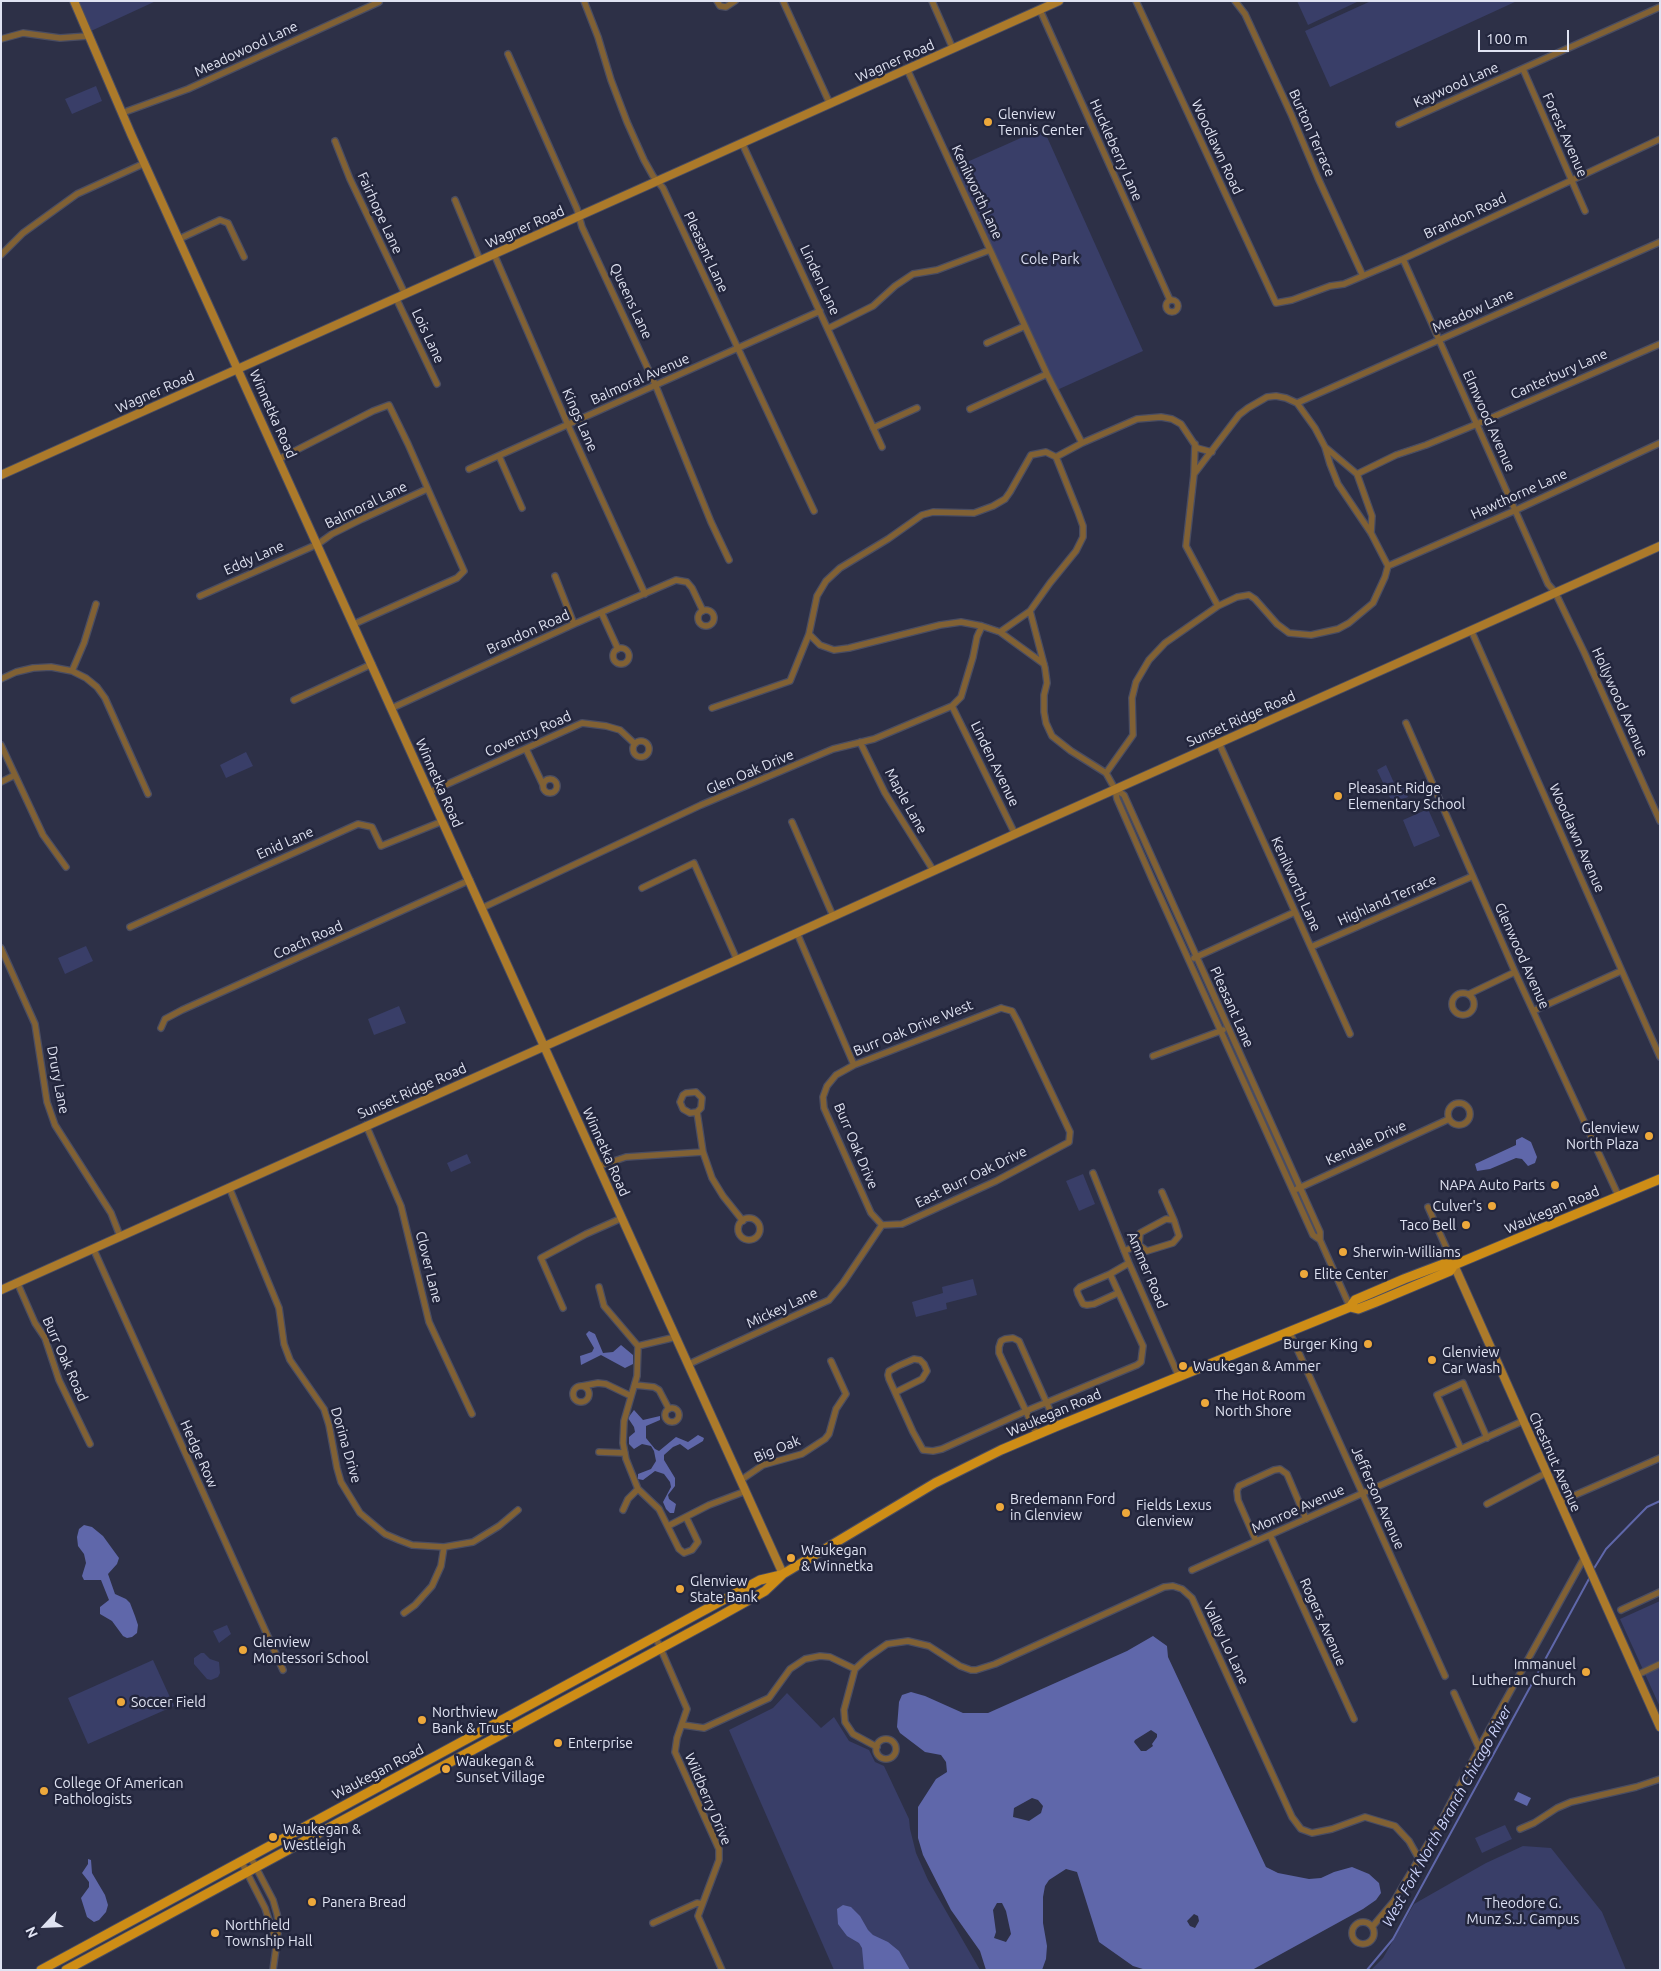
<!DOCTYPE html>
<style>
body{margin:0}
#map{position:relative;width:1661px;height:1971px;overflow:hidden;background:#2d3047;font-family:Ubuntu,sans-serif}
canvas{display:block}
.frame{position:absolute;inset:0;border:2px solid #e0e3f2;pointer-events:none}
.north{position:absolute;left:20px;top:1901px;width:50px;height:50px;-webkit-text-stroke:4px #23263d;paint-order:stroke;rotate:245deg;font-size:14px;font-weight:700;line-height:20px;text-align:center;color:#e0e3f2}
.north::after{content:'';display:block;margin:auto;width:18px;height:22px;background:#e0e3f2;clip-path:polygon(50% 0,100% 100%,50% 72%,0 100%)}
.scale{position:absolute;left:1478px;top:30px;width:91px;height:22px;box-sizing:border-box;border:2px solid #e0e3f2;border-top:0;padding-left:6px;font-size:15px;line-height:18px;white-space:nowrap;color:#e0e3f2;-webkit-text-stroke:4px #23263d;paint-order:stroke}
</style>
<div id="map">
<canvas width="1661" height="1971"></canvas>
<div class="frame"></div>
<div class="north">N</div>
<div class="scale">100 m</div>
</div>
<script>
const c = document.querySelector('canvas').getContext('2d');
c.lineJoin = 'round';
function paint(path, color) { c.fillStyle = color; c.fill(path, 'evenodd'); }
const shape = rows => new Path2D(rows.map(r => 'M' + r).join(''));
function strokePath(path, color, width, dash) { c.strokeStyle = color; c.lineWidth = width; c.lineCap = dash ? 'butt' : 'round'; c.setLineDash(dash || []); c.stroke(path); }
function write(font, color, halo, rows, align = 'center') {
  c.font = font + ' Ubuntu,sans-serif'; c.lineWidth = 5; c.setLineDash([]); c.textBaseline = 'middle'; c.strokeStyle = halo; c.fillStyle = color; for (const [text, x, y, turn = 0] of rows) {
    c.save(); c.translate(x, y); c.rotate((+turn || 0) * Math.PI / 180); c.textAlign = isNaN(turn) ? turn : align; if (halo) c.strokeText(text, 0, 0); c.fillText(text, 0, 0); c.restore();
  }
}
paint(shape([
 [78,1,156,1,91,31],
 [1297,1,1359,1,1308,25],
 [1371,1,1517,1,1330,87,1305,31],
 [96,86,102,101,72,114,65,99],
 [1043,128,1143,351,1057,390,956,167],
 [246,752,253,766,226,778,220,765],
 [1386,765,1395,785,1401,782,1408,797,1393,804,1377,770],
 [1428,809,1440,836,1414,847,1403,820],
 [86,946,93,961,65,974,58,958],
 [399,1006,406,1023,374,1035,368,1019],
 [467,1154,471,1163,451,1172,447,1163],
 [1083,1174,1095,1204,1079,1211,1066,1181],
 [973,1279,977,1295,946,1303,947,1309,916,1317,912,1302,943,1293,942,1287],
 [1660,1601,1660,1707,1620,1619],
 [227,1625,231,1634,219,1643,213,1631],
 [201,1653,204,1653,210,1659,219,1662,220,1673,218,1677,211,1680,207,1679,194,1664,194,1658],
 [153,1660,174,1706,88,1744,68,1698],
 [787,1693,821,1728,834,1717,849,1741,869,1750,875,1762,884,1766,909,1819,910,1829,916,1853,928,1880,980,1970,834,1970,729,1730,773,1708],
 [1505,1825,1512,1839,1482,1853,1475,1838],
 [1523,1846,1551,1848,1602,1912,1626,1970,1371,1970,1383,1958,1414,1904,1486,1863]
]), '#393e68');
paint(shape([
 [1522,1137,1531,1142,1537,1157,1535,1163,1528,1166,1522,1159,1516,1158,1490,1169,1477,1171,1475,1164,1516,1145,1516,1140],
 [589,1331,595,1334,603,1353,613,1352,621,1345,633,1355,633,1364,625,1368,601,1355,581,1365,580,1356,592,1352,594,1348,587,1336,586,1334],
 [634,1410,643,1420,660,1416,660,1420,646,1426,646,1438,655,1449,659,1451,676,1437,688,1442,698,1435,704,1438,703,1441,688,1450,680,1444,673,1447,664,1455,664,1460,675,1478,675,1486,668,1495,669,1499,676,1504,674,1513,670,1513,666,1509,663,1502,671,1487,670,1482,664,1474,655,1471,643,1480,638,1479,638,1474,651,1469,656,1461,654,1451,651,1446,642,1444,634,1449,629,1444,629,1437,635,1432,634,1427,628,1418],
 [84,1525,92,1527,103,1536,119,1558,117,1564,108,1574,115,1594,126,1599,130,1603,135,1616,138,1625,137,1633,132,1637,127,1638,123,1636,112,1621,100,1614,100,1607,109,1600,101,1580,84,1580,82,1576,86,1563,84,1554,78,1546,77,1537,79,1529],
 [1153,1636,1167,1646,1168,1657,1266,1867,1278,1873,1309,1879,1321,1878,1334,1872,1352,1867,1369,1874,1379,1883,1381,1893,1376,1900,1363,1909,1252,1970,1146,1970,1133,1966,1099,1942,1077,1872,1066,1869,1049,1880,1045,1886,1043,1897,1043,1923,1047,1946,1046,1959,1042,1970,986,1970,980,1951,951,1910,923,1855,918,1838,918,1807,936,1779,947,1772,946,1762,941,1755,925,1752,900,1733,897,1727,899,1702,902,1695,911,1692,925,1696,963,1713,988,1713,1127,1651],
 [1151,1730,1157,1734,1157,1737,1152,1744,1153,1746,1146,1751,1141,1751,1134,1742,1135,1740],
 [1032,1798,1038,1800,1043,1806,1041,1813,1029,1821,1013,1817,1014,1808],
 [997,1903,1002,1903,1006,1911,1011,1934,1006,1942,994,1938,996,1932,993,1910],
 [1194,1914,1198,1916,1199,1921,1195,1928,1190,1926,1187,1921],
 [1518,1792,1531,1798,1527,1806,1514,1800],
 [88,1859,91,1860,92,1873,105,1895,108,1905,106,1912,99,1920,94,1922,87,1917,81,1898,89,1887,89,1882,82,1873,88,1864],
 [843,1905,851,1907,860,1916,868,1930,873,1935,888,1942,899,1951,910,1970,864,1970,862,1948,859,1943,847,1936,838,1924,837,1909]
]), '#5f67aa');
strokePath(shape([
 [1593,1570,1606,1549,1647,1507,1660,1501],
 [1367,1970,1393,1939,1590,1577]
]), '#5f67aa', 2);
const street = shape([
 [584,1,598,37,611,80,627,122,644,160,653,176,663,188,814,511],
 [717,1,720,6,726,7,735,1],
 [783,1,830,104],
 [932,1,953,49],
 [1136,1,1276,303,1292,300,1330,286,1344,284,1403,259,1660,139],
 [1235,1,1245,14,1291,114,1318,178,1363,276],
 [1040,10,1170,300],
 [1,39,23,33,60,38,88,36],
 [508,54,577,209,582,227,655,384,711,522,729,560],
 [907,69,1047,374,1082,443],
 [1523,69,1585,211],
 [122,113,188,89,379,2],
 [1399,124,1660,7],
 [335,141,350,179,405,294],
 [742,143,882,447],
 [455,200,480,260],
 [179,239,220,220,228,223,244,257],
 [494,254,568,425,645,594],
 [1,255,23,233,77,194,145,163],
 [1403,259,1548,584,1555,592,1584,652,1660,821],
 [396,298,437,384],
 '1166 306a6 6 0 1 1 12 0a6 6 0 1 1-12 0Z',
 [829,328,873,306,895,286,913,274,937,270,990,250],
 [987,343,1025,326],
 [1297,403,1660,242],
 [970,409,1047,374],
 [873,428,917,408],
 [1195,444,1194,474,1186,546,1218,606],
 [499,456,522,508],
 [1056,457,1078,512,1083,526,1083,537,1076,551,1050,583,1030,611,1045,668,1047,683,1044,695,1044,712,1046,723,1052,736,1071,751,1106,773,1115,789,1124,795,1320,1232,1320,1240,1350,1307],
 [279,459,373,411,389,405,408,444,464,571,457,578,354,624],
 [469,469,820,311],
 [1194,474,1239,415,1248,408,1267,397,1276,396,1286,398,1297,403,1315,428,1325,447,1357,474,1372,516,1371,533],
 [1357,474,1396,455,1426,445,1477,424,1660,344],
 [1388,566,1516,510,1660,443],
 [555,576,574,624],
 [200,596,318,544,332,534,362,519,427,489],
 '698 618a8 8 0 1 1 16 0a8 8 0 1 1-16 0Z',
 [602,614,618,649],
 [1471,630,1660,1057],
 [1000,632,1030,611],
 [809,634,820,645,834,650,849,648,940,625,961,622,982,626,1000,632,1044,664],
 '613 656a8 8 0 1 1 16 0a8 8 0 1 1-16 0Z',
 [72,671,84,643,96,604],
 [1,679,16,672,33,668,51,667,72,671,86,678,97,687,105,698,148,794],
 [294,700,372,664],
 [952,706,1015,834],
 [392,708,574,624,676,580,687,582,692,588,703,611],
 [712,708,790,681,809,634,817,596,826,581,840,568,888,539,922,515,933,512,974,513,993,506,1005,499,1010,492,1031,455,1046,452,1056,457,1082,443,1137,419,1161,417,1172,419,1181,424,1197,448,1212,452],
 [1406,723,1515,972,1619,1197],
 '633 749a8 8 0 1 1 16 0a8 8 0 1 1-16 0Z',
 [860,742,885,793,933,870],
 [1219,743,1350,1034],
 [1,745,43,835,66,867],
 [526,749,543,785],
 [1106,773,1133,735,1132,698,1136,682,1149,660,1165,643,1218,606,1237,597,1249,595,1255,599,1277,624,1289,633,1311,635,1338,629,1349,623,1373,603,1385,577,1388,566,1371,533,1338,484,1330,464,1325,447],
 '543 786a7 7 0 1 1 14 0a7 7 0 1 1-14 0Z',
 [1,782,15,775],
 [1115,789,1117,799,1152,879,1313,1235,1320,1240],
 [430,792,582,723,606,726,620,730,635,744],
 [792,822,833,916],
 [642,888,694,863,737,960],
 [482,908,701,805,833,749,874,739,952,706,961,697,973,657,977,637,982,626],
 [130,927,358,824,372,827,381,846,443,821],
 [797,933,854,1065],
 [1311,947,1473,876],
 [1,948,35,1024,47,1102,55,1125,111,1213,120,1236],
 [1194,958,1295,912],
 '1452 1004a11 11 0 1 1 22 0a11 11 0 1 1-22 0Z',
 [1469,994,1515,972],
 [1001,1008,1012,1011,1018,1022,1070,1132,1069,1142,996,1181,902,1224,882,1225,871,1213,824,1108,823,1097,827,1086,836,1075,854,1065,1001,1008],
 [1533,1011,1621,971],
 [161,1028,165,1019,182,1010,470,880],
 [1153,1056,1223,1030],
 '1448 1114a11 11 0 1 1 22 0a11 11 0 1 1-22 0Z',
 [697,1112,690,1113,683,1109,680,1102,683,1095,686,1093,696,1092,702,1098,701,1108,697,1112,703,1152,712,1178,723,1196,743,1221],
 [366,1125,401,1206,429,1322,472,1414],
 [599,1166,626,1157,703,1152],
 [1093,1173,1129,1263,1179,1377],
 [229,1187,279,1308,284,1344,290,1360,324,1409,329,1425,337,1468,341,1482,360,1513,385,1534,399,1540,412,1545,444,1547,473,1542,499,1526,518,1510],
 [1297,1189,1449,1119],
 [1162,1192,1174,1220],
 [1428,1207,1454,1265],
 '738 1229a11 11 0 1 1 22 0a11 11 0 1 1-22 0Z',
 [93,1248,283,1670],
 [1124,1251,1139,1245,1140,1233,1166,1219,1174,1220,1179,1236,1173,1243,1147,1251,1139,1245],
 [1110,1274,1080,1287,1077,1290,1078,1294,1083,1304,1087,1305,1094,1304,1118,1293],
 [17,1282,35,1323,45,1338,59,1380,90,1444],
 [599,1287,604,1306,638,1346,637,1376,624,1421,623,1443,626,1459,638,1489,659,1509,679,1549,684,1553,692,1550,698,1542,686,1517],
 [563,1308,541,1258,586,1234,622,1218],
 [1289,1331,1445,1676],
 [638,1346,676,1337],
 [689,1364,829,1300,843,1283,882,1225],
 [635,1385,654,1387,659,1390,669,1409],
 [582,1386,598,1383,606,1384,631,1396],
 '573 1394a8 8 0 1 1 16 0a8 8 0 1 1-16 0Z',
 [896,1392,922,1379,927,1371,924,1364,920,1360,914,1359,898,1366,889,1371,888,1375,889,1379,913,1432,923,1450,933,1451,942,1449,1026,1411,1137,1365,1141,1362,1143,1346,1110,1274,1129,1263],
 '665 1415a7 7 0 1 1 14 0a7 7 0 1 1-14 0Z',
 [1037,1435,999,1353,999,1347,1001,1341,1005,1339,1013,1338,1019,1341,1057,1426],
 [1461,1449,1437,1395,1463,1383,1487,1438],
 [599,1452,625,1453],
 [741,1480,763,1465,802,1454,825,1439,829,1434,836,1409,846,1394,831,1361],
 [1559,1502,1660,1458],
 [1487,1504,1546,1473],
 [623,1510,628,1499,638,1489],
 [668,1526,709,1505,746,1491],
 [1270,1535,1354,1719],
 [1256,1541,1238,1500,1237,1491,1239,1486,1274,1470,1280,1469,1287,1474,1306,1519],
 [1192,1570,1523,1421],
 [1621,1610,1660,1592],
 [404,1613,415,1605,432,1586,441,1566,444,1547],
 [656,1638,687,1709,677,1738,675,1752,719,1849,719,1860,698,1916,722,1970],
 [855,1669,867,1658,887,1644,908,1641,929,1646,960,1666,971,1670,976,1670,995,1664,1164,1587,1173,1586,1182,1589,1192,1598,1292,1817,1301,1829,1312,1833,1332,1829,1365,1817,1395,1826,1409,1841,1418,1857],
 [1637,1675,1660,1664],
 [1454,1693,1479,1748],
 [683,1725,704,1728,769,1698,790,1669,805,1659,820,1656,830,1657,855,1669,844,1710,845,1722,853,1734,877,1747],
 '876 1749a10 10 0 1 1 20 0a10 10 0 1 1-20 0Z',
 [1520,1829,1534,1823,1557,1808,1571,1802,1636,1787,1660,1779],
 [250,1856,273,1900,277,1914,279,1926,273,1970],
 [241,1861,265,1908,276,1941],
 '1352 1933a11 11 0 1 1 22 0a11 11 0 1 1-22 0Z',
 [653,1923,697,1903,702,1904],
 [1372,1927,1394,1901,1440,1823,1479,1748,1584,1558]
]);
const secondary = shape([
 [74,1,131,134,783,1574],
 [1,475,1059,1],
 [1454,1265,1660,1727],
 [1,1290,737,960,1015,834,1660,546]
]);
const primary = shape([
 [1350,1307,1358,1309,1376,1302,1450,1271,1454,1265,1660,1179],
 [41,1970,760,1580,781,1575],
 [66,1970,713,1620,765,1591,783,1574,935,1483,1001,1450,1055,1427,1350,1307,1355,1300,1404,1279,1446,1263,1454,1265]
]);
strokePath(street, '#4a4d62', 8);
strokePath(secondary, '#4a4d62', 10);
strokePath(primary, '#4a4d62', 11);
strokePath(street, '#816134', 5.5);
strokePath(secondary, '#ac7a2a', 8);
strokePath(primary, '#ce8d16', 9);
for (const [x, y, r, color] of [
 [988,122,5,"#eda83b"],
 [1338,796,5,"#eda83b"],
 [1649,1136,5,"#eda83b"],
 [1555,1185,5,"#eda83b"],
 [1492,1206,5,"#eda83b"],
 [1466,1225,5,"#eda83b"],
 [1343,1252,5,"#eda83b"],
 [1304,1274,5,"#eda83b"],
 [1368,1344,5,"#eda83b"],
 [1432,1360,5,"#eda83b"],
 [1183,1366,5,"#eda83b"],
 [1205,1403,5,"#eda83b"],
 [1000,1507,5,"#eda83b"],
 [1126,1513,5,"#eda83b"],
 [791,1558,5,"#eda83b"],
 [680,1589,5,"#eda83b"],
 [243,1650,5,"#eda83b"],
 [1586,1672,5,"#eda83b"],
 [121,1702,5,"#eda83b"],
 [422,1720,5,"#eda83b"],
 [558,1743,5,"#eda83b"],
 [446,1769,5,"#eda83b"],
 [44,1791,5,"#eda83b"],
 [273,1837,5,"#eda83b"],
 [312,1902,5,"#eda83b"],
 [215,1933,5,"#eda83b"]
]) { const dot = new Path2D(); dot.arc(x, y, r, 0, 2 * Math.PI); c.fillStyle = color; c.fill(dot); strokePath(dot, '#23263d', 2); }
write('14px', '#e0e3f2', '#23263d', [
 ["Meadowood Lane",246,49,-25],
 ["Wagner Road",895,61,-24],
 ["Kaywood Lane",1456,85,-24],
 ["Burton Terrace",1312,133,66],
 ["Forest Avenue",1565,135,66],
 ["Woodlawn Road",1217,147,65],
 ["Huckleberry Lane",1116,150,66],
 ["Kenilworth Lane",977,192,65],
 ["Fairhope Lane",380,213,65],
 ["Brandon Road",1465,216,-25],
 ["Wagner Road",525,227,-24],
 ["Pleasant Lane",706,252,65],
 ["Linden Lane",820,280,65],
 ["Queens Lane",631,301,65],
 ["Meadow Lane",1473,311,-24],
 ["Lois Lane",428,336,65],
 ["Canterbury Lane",1559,374,-24],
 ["Balmoral Avenue",640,379,-24],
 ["Wagner Road",155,392,-24],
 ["Winnetka Road",273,414,66],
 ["Kings Lane",580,420,66],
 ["Elmwood Avenue",1489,421,66],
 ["Hawthorne Lane",1519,494,-24],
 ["Balmoral Lane",366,505,-26],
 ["Eddy Lane",254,558,-24],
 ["Brandon Road",528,632,-24],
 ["Hollywood Avenue",1620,702,66],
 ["Sunset Ridge Road",1241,719,-24],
 ["Coventry Road",528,734,-24],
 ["Linden Avenue",995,764,64],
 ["Glen Oak Drive",750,772,-23],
 ["Winnetka Road",439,783,66],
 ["Maple Lane",906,801,61],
 ["Woodlawn Avenue",1577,838,66],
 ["Enid Lane",285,843,-24],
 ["Kenilworth Lane",1296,884,66],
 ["Highland Terrace",1387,900,-24],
 ["Coach Road",308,940,-24],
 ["Glenwood Avenue",1522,956,66],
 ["Pleasant Lane",1232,1007,66],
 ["Burr Oak Drive West",913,1028,-22],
 ["Drury Lane",58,1080,79],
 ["Sunset Ridge Road",412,1091,-24],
 ["Kendale Drive",1366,1143,-25],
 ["Burr Oak Drive",856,1146,67],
 ["Winnetka Road",606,1152,66],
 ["East Burr Oak Drive",971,1177,-26],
 ["Waukegan Road",1552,1210,-23],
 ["Clover Lane",429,1267,76],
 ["Ammer Road",1147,1270,67],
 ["Mickey Lane",782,1308,-25],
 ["Burr Oak Road",65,1359,66],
 ["Waukegan Road",1054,1413,-23],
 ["Dorina Drive",346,1445,74],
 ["Big Oak",777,1449,-22],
 ["Hedge Row",199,1454,66],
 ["Chestnut Avenue",1555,1462,66],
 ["Jefferson Avenue",1378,1498,66],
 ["Monroe Avenue",1298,1509,-24],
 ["Rogers Avenue",1323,1622,66],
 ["Valley Lo Lane",1226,1643,65],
 ["Waukegan Road",378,1772,-28],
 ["Wildberry Drive",708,1799,67]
]);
write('14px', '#e0e3f2', '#23263d', [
 ["Glenview",998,114],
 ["Tennis Center",998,130],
 ["Pleasant Ridge",1348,788],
 ["Elementary School",1348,804],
 ["Glenview",1639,1128,"right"],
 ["North Plaza",1639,1144,"right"],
 ["NAPA Auto Parts",1545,1185,"right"],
 ["Culver's",1482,1206,"right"],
 ["Taco Bell",1456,1225,"right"],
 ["Sherwin-Williams",1353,1252],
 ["Elite Center",1314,1274],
 ["Burger King",1358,1344,"right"],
 ["Glenview",1442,1352],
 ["Car Wash",1442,1368],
 ["Waukegan & Ammer",1193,1366],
 ["The Hot Room",1215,1395],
 ["North Shore",1215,1411],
 ["Bredemann Ford",1010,1499],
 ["in Glenview",1010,1515],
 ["Fields Lexus",1136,1505],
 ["Glenview",1136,1521],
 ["Waukegan",801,1550],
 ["& Winnetka",801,1566],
 ["Glenview",690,1581],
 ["State Bank",690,1597],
 ["Glenview",253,1642],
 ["Montessori School",253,1658],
 ["Immanuel",1576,1664,"right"],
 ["Lutheran Church",1576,1680,"right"],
 ["Soccer Field",131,1702],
 ["Northview",432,1712],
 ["Bank & Trust",432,1728],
 ["Enterprise",568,1743],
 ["Waukegan &",456,1761],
 ["Sunset Village",456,1777],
 ["College Of American",54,1783],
 ["Pathologists",54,1799],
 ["Waukegan &",283,1829],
 ["Westleigh",283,1845],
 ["Panera Bread",322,1902],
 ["Northfield",225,1925],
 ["Township Hall",225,1941]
], 'left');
write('14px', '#dadef1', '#23263d', [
 ["Cole Park",1050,259],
 ["Theodore G.",1523,1903],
 ["Munz S.J. Campus",1523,1919]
]);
write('italic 15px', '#cdd4fb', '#23263d', [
 ["West Fork North Branch Chicago River",1447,1816,-61]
]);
</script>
